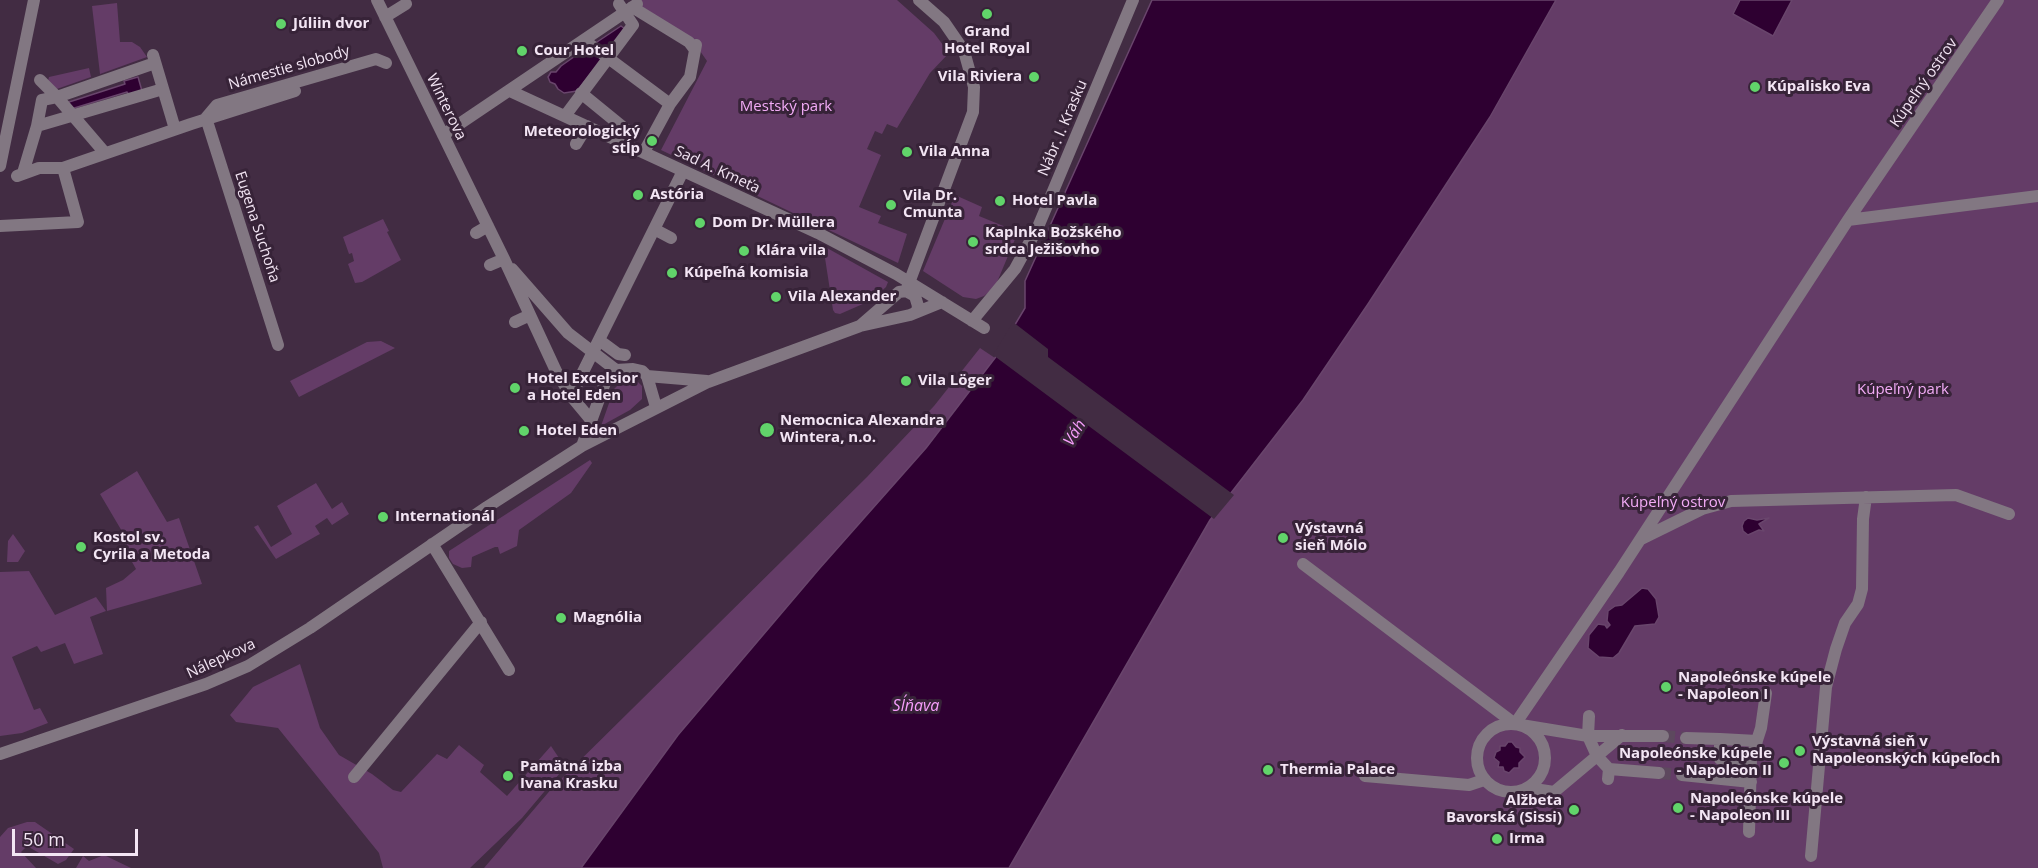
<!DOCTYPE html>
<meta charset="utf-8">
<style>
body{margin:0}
#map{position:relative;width:2038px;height:868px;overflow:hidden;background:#422c43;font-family:"Open Sans",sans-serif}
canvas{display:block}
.scale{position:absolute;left:12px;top:829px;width:126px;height:27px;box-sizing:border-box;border:3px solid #f3e5f4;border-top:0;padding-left:8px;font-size:18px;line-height:21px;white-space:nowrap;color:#f3e5f4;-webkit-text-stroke:4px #372338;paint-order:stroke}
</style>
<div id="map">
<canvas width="2038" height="868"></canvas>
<div class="scale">50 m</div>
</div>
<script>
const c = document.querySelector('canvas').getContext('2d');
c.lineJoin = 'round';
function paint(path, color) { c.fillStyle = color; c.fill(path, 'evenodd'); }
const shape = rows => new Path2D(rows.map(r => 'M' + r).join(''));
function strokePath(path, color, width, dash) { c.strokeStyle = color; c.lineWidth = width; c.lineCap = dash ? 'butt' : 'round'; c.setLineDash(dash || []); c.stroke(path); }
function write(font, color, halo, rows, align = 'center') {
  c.font = font + ' "Open Sans",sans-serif'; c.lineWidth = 6; c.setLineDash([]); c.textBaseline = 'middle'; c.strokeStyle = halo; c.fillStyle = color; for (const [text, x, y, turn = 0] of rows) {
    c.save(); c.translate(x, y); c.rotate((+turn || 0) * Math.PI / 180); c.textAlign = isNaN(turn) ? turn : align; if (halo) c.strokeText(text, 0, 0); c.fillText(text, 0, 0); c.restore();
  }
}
paint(shape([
 [634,0,897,0,934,33,949,53,930,73,897,128,887,124,882,134,875,131,867,149,881,155,859,207,881,216,878,223,907,234,898,263,661,150,707,61,691,38,641,11],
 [1556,0,2038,0,2038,868,1009,868,1210,520,1303,400,1368,304,1490,117],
 [117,3,120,42,132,42,140,47,147,57,100,74,92,6],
 [89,68,91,77,54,90,47,84,49,77],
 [955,195,982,207,979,216,1018,232,995,287,984,296,976,299,963,297,923,271],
 [383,219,389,231,387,232,401,260,362,282,355,283,348,264,354,261,352,253,349,254,343,237],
 [827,248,888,282,886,287,872,300,840,314,835,313,833,310,825,258],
 [381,341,395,348,299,397,290,381,367,342],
 [980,348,995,358,926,448,819,569,678,735,581,868,484,868,553,787,867,477,934,406],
 [629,378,635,379,642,386,642,399,630,410,601,426,614,389,623,380],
 [590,460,592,463,571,493,519,530,517,546,500,554,498,547,495,547,472,557,471,567,462,568,453,564,449,558,449,551],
 [137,471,167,522,179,518,202,584,107,611,106,588,123,580,136,569,118,537,123,533,100,494],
 [316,483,332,509,342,502,349,514,332,525,327,518,315,526,320,534,318,535,276,559,254,527,258,525,271,547,292,534,277,506],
 [13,534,25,551,18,562,7,562,8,541],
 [29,571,55,615,96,597,106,611,90,617,103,654,74,664,65,643,41,652,37,646,12,657,34,710,40,708,48,723,22,733,0,736,0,572],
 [300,664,320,728,339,755,372,774,393,790,401,792,437,754,447,759,459,745,484,765,480,772,507,796,551,746,565,767,522,818,470,868,383,868,379,853,278,728,236,722,230,715,253,687],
 [27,822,35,822,74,849,66,860,58,864,27,846,21,852,36,868,0,868,0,837,8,828],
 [104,855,131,868,76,868,83,856,89,861]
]), '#643c67');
const water = shape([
 [1152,0,1556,0,1490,117,1368,304,1303,400,1210,520,1009,868,581,868,678,735,819,569,926,448,995,358,1025,308,1025,281,1152,0],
 [1740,0,1792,0,1773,36,1733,14,1740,0],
 [621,26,625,29,607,53,594,44,621,26],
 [588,47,603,58,577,91,564,93,558,89,555,84,550,82,548,77,551,72,556,72,561,66,588,47],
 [138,77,142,91,129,95,127,92,71,109,66,103,125,84,124,81,138,77],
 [1748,518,1757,520,1769,518,1759,524,1764,531,1759,530,1748,535,1743,531,1742,526,1744,521,1748,518],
 [1642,588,1648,589,1656,599,1659,617,1655,624,1635,626,1619,653,1613,658,1599,657,1588,648,1589,635,1598,624,1605,625,1607,628,1610,625,1607,621,1608,611,1615,606,1622,605,1642,588],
 [1508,742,1512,742,1516,747,1520,748,1520,752,1525,757,1519,763,1519,768,1514,768,1509,773,1504,771,1503,767,1498,767,1499,762,1494,758,1496,752,1500,750,1500,746,1505,746,1508,742]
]);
paint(water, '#2e0031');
strokePath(water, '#69456c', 1.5);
paint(shape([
 [1013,322,1048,349,1048,357,1234,495,1214,519,993,355]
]), '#422c43');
strokePath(shape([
 [1663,736,1686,738],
 [1659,773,1682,775]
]), '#5d485e', 12, [12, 6]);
strokePath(shape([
 [377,0,504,259,556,371,571,396,591,420],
 [632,7,689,42,695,50],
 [385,17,406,4],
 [584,40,670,104],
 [153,55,175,129],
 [40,80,57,97,155,63],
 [510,91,818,233,896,274,984,328],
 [581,93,630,133,625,144],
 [565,116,633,25,619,4],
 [37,126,42,100,57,97,105,153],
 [443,135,637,4],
 [576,144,587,126],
 [644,152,670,104,690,77,696,45],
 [0,166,34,0],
 [23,173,37,126,163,89],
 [17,176,39,168,63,168,191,124,295,91],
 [1848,220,2038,196],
 [0,226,78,222,63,168],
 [654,229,671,238],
 [476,233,488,226],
 [490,265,504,259],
 [512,269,568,333,616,370],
 [906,291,973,112,974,87,964,51,944,22,919,0],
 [972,321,1015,269,1038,227,1133,0],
 [515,322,530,315],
 [861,325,899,292,906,291,915,296,918,306,917,311],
 [599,340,618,354,625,355],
 [278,345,206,118,217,105,376,59,386,63],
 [647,376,707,381],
 [571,396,683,171],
 [582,446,606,380,616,370,633,369,642,371,647,376,656,407],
 [1641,539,1702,509,1731,501,1956,495,2009,514],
 [432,544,509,670],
 [1303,564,1515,724,1588,736,1663,736],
 [1589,716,1588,736,1597,756,1609,769,1608,779],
 '1477 758a34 34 0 1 1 68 0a34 34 0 1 1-68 0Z',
 [1515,724,1619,572,1848,220,1998,0],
 [1686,738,1720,739,1720,759,1751,759],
 [1720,739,1757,741],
 [0,754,206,684,248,666,310,628,487,507,582,446,708,382,860,326,910,315,942,302],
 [1609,769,1659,773],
 [1682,775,1751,782],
 [1365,776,1469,785,1484,780],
 [354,777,481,622],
 [1528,788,1554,792,1622,735],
 [1749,832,1751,759,1761,728,1766,693],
 [1811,856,1826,687,1836,649,1845,623,1858,604,1862,589,1863,519,1866,497]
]), '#827782', 12);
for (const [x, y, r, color] of [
 [987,14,6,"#61d46a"],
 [281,24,6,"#61d46a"],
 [522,51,6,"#61d46a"],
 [1034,77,6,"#61d46a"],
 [1755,87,6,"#61d46a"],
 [652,141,6,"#61d46a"],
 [907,152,6,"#61d46a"],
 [638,195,6,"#61d46a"],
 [1000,201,6,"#61d46a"],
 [891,205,6,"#61d46a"],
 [700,223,6,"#61d46a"],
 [973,242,6,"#61d46a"],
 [744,251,6,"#61d46a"],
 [672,273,6,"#61d46a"],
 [776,297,6,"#61d46a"],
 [906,381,6,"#61d46a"],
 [515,388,6,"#61d46a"],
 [767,430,8,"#61d46a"],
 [524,431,6,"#61d46a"],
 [383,517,6,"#61d46a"],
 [1283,538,6,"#61d46a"],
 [81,547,6,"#61d46a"],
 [561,618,6,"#61d46a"],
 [1666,687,6,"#61d46a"],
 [1800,751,6,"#61d46a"],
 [1784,763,6,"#61d46a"],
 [1268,770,6,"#61d46a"],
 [508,776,6,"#61d46a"],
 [1678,808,6,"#61d46a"],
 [1574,810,6,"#61d46a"],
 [1497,839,6,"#61d46a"]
]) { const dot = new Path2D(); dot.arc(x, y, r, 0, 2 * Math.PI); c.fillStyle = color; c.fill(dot); strokePath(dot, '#372338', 2); }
write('bold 15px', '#f3e5f4', '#372338', [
 ["Júliin dvor",293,24],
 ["Grand",987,32,"center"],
 ["Hotel Royal",987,49,"center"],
 ["Cour Hotel",534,51],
 ["Vila Riviera",1022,77,"right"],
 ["Kúpalisko Eva",1767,87],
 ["Meteorologický",640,132,"right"],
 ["stĺp",640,149,"right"],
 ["Vila Anna",919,152],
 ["Astória",650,195],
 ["Vila Dr.",903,196],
 ["Cmunta",903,213],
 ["Hotel Pavla",1012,201],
 ["Dom Dr. Müllera",712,223],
 ["Kaplnka Božského",985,233],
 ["srdca Ježišovho",985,250],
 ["Klára vila",756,251],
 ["Kúpeľná komisia",684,273],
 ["Vila Alexander",788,297],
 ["Hotel Excelsior",527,379],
 ["a Hotel Eden",527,396],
 ["Vila Löger",918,381],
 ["Nemocnica Alexandra",780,421],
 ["Wintera, n.o.",780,438],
 ["Hotel Eden",536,431],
 ["Internationál",395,517],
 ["Výstavná",1295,529],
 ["sieň Mólo",1295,546],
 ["Kostol sv.",93,538],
 ["Cyrila a Metoda",93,555],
 ["Magnólia",573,618],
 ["Napoleónske kúpele",1678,678],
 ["- Napoleon I",1678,695],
 ["Výstavná sieň v",1812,742],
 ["Napoleonských kúpeľoch",1812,759],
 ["Napoleónske kúpele",1772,754,"right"],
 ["- Napoleon II",1772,771,"right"],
 ["Pamätná izba",520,767],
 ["Ivana Krasku",520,784],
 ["Thermia Palace",1280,770],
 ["Napoleónske kúpele",1690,799],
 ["- Napoleon III",1690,816],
 ["Alžbeta",1562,801,"right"],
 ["Bavorská (Sissi)",1562,818,"right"],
 ["Irma",1509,839]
], 'left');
write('15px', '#f3e5f4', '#372338', [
 ["Námestie slobody",289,68,-16],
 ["Kúpeľný ostrov",1924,83,-55],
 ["Winterova",446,107,64],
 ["Nábr. I. Krasku",1063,128,-67],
 ["Sad A. Kmeťa",717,170,25],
 ["Eugena Suchoňa",257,227,72],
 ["Nálepkova",221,659,-25]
]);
write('15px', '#f3acf7', '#372338', [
 ["Mestský park",786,107],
 ["Kúpeľný park",1903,390],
 ["Kúpeľný ostrov",1673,503]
]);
write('italic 16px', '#f79efc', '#372338', [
 ["Váh",1075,433,-58],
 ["Sĺňava",916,706]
]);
</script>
